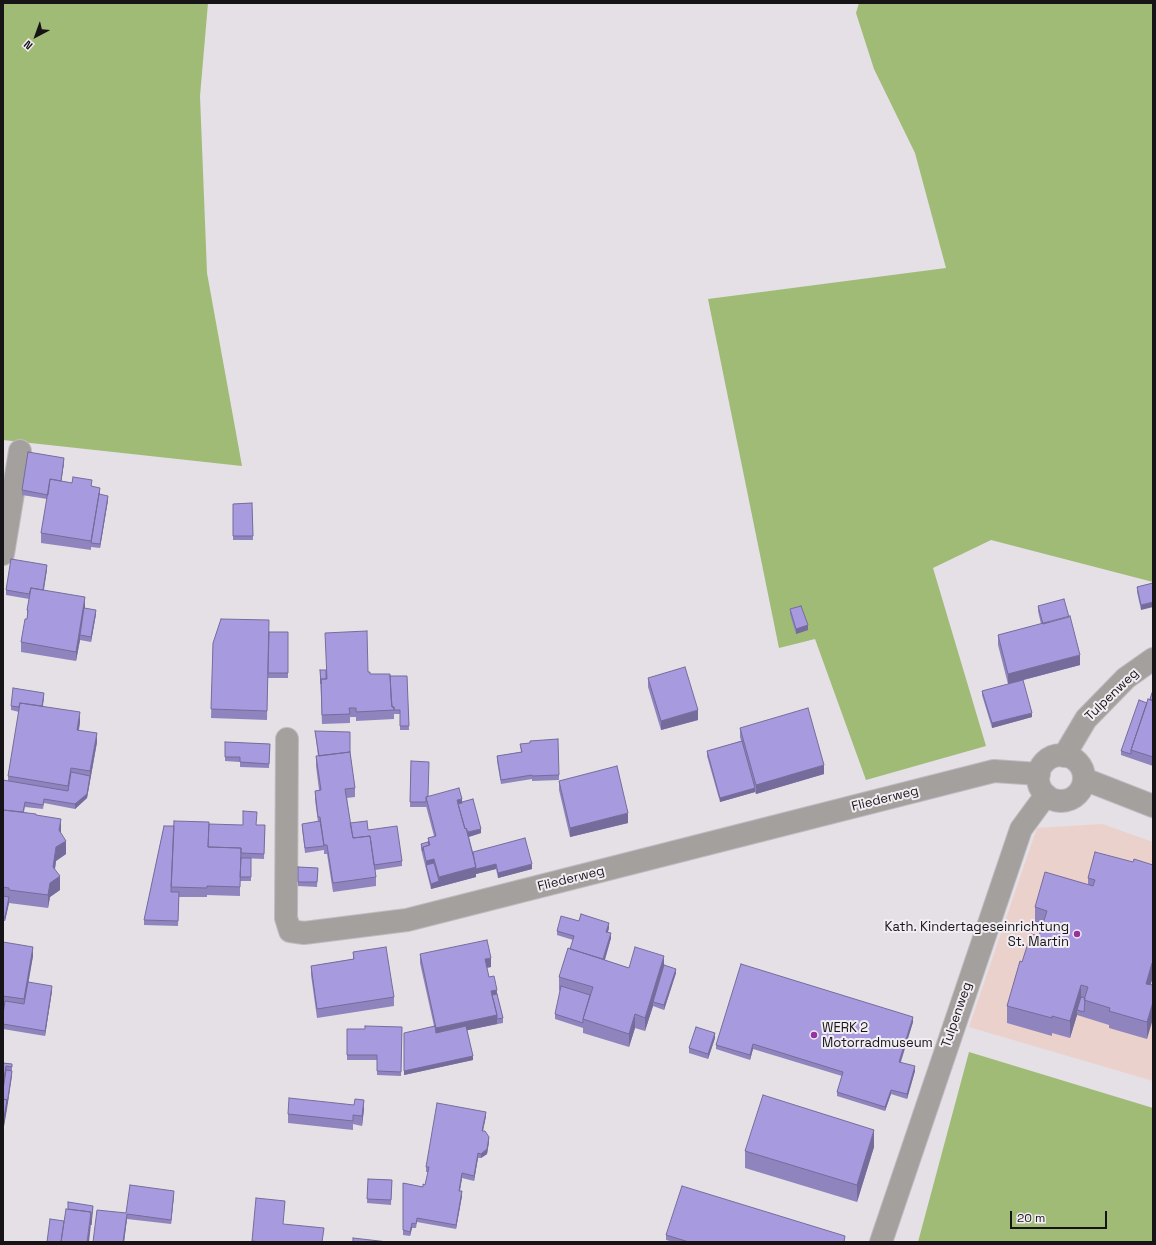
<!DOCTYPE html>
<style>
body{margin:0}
#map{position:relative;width:1156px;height:1245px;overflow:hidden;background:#e5dfe6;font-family:"Space Grotesk",sans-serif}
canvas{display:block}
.frame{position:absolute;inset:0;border:4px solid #161416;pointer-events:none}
.north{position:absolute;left:16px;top:16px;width:40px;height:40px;-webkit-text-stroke:3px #f2ecf3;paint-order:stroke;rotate:221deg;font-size:11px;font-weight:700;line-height:16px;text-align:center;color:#161416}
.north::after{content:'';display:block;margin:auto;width:14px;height:18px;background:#161416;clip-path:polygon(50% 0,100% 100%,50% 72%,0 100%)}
.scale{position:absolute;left:1010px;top:1211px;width:97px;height:18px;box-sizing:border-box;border:2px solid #161416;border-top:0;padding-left:5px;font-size:12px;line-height:14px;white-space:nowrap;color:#161416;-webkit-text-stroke:3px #f2ecf3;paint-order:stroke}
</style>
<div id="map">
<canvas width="1156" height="1245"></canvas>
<div class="frame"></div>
<div class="north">N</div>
<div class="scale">20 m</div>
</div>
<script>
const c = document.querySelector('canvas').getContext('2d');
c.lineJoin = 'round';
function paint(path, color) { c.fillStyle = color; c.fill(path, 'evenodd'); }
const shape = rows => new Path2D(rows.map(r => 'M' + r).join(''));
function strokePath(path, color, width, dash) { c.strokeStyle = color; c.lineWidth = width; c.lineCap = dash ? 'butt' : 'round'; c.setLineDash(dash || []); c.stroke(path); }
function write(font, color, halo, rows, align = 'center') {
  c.font = font + ' "Space Grotesk",sans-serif'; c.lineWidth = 4; c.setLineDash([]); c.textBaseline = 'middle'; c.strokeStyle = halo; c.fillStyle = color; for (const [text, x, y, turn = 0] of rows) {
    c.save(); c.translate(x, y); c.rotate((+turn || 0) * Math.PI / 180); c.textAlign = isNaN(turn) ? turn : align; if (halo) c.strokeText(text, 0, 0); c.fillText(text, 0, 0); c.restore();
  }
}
paint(shape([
 [1102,824,1153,842,1153,1081,969,1027,1037,828]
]), '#ebd1cc');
paint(shape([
 [3,3,208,3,200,96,207,273,242,466,3,440],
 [859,3,1153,3,1153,582,991,540,933,568,986,746,866,780,815,639,779,648,708,299,946,268,915,153,874,69,856,13],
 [969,1052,1153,1108,1153,1242,918,1242]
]), '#9fbb76');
const minor = shape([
 [3,554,20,451],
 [287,739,286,918,290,931,304,933,407,920,994,771,1039,774],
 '1038 778a23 23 0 1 1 46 0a23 23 0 1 1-46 0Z',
 [1064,756,1086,719,1126,678,1153,659],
 [1084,779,1153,806],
 [881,1242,1021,829,1046,795]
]);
strokePath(minor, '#c0bac1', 24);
strokePath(minor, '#a4a09e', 22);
paint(shape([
 [64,463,61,481,92,486,100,494,108,500,100,548,91,547,91,550,41,543,41,533,47,499,22,495,22,490],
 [252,503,253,540,233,540,233,504],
 [47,569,44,590,85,606,85,608,96,614,91,642,80,640,76,661,21,652,21,642,27,619,27,610,29,599,6,595,6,590],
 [1153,583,1141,610,1137,592,1137,587],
 [1038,606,1080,665,1008,684,998,645,998,635,1041,624,1038,611],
 [790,609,808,630,796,634,790,614],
 [269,632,288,632,288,678,268,678,268,662,267,720,211,718,213,643],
 [320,670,368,672,370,674,390,676,407,676,409,730,400,730,400,714,394,714,394,719,356,721,356,717,350,717,350,723,322,724],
 [648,678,698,720,661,730,648,687],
 [1153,690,1153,766,1121,755,1121,751,1147,703,1150,699],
 [982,691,1032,717,992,728,982,695],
 [44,697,43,706,80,722,79,730,97,742,87,798,75,809,44,803,43,809,25,807,24,812,36,815,61,833,66,854,56,861,55,870,60,890,50,897,48,908,9,903,5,921,3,921,3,780,8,781,8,776,19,712,11,710,11,706],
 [740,728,824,774,756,794,755,792,720,802,707,756,707,751,741,741,740,737],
 [315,731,350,752,355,788,355,797,347,798,350,823,368,830,402,861,402,866,375,870,376,877,376,886,333,892,327,854,324,854,324,850,305,853,302,828,302,824,318,822,315,800,315,791,319,790,316,766,316,756,318,756],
 [225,742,270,744,269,768,240,767,240,762,225,761],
 [520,744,559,775,559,780,532,781,532,779,501,784,497,761,497,756,521,752],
 [411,761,428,796,462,802,481,833,469,837,473,852,532,869,498,878,496,869,476,874,476,877,431,889,421,849,421,844,428,842,428,838,434,836,426,806,426,807,410,807],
 [559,781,628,823,570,837,559,790],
 [256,825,265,825,264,859,241,858,251,858,251,881,240,881,240,896,207,895,207,897,179,897,178,926,144,925,144,920,164,826,208,845],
 [1133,862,1153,865,1153,981,1152,980,1150,985,1147,1039,1109,1028,1109,1025,1077,1015,1070,1038,1052,1033,1052,1036,1007,1023,1007,1006,1022,962,1039,936,1042,926,1035,924,1035,907,1088,885,1088,878],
 [298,867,318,868,317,887,298,886],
 [579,921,609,928,608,932,611,938,605,960,629,968,664,965,676,973,664,1010,653,1006,645,1031,635,1028,629,1047,583,1033,583,1028,555,1019,555,1014,560,991,559,990,559,977,570,949,573,940,557,935,557,931],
 [3,942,33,956,28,982,52,991,45,1036,3,1029,3,1014,4,1005,3,1005],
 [353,952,394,997,394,1006,317,1018,311,975,311,966,353,959],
 [420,954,491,967,486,968,489,977,497,994,503,1018,503,1023,467,1030,473,1060,404,1075,434,1026,420,963],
 [913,1022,901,1062,915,1071,907,1099,891,1094,885,1111,837,1096,837,1092,842,1076,753,1049,750,1060,716,1049,716,1045],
 [402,1027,401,1076,377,1075,377,1060,347,1060,347,1029,365,1029],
 [715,1038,708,1059,689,1053,689,1048],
 [3,1063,12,1064,12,1073,3,1132],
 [354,1105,364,1109,362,1126,353,1124,353,1130,288,1123,288,1114],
 [486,1116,483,1131,489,1142,487,1154,481,1158,478,1158,474,1181,462,1178,460,1191,462,1196,456,1229,417,1222,416,1228,412,1228,410,1236,403,1235,403,1183,423,1187,425,1185,428,1172,426,1172,426,1167],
 [874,1147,857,1202,745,1168,745,1151],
 [368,1179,392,1180,391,1205,367,1203],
 [174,1195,171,1224,127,1219,124,1242,93,1242,126,1213],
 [666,1235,845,1241,845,1242,674,1242,666,1240]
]), '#9084bf');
paint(shape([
 [64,458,64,463,60,490,60,485],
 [100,488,100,497,91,543,91,550,91,541],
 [108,496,108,500,100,548,100,544],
 [47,565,47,569,42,599,42,594],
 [85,597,85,606,80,636,80,635,80,640,76,661,76,652],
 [1153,602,1153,607,1141,610,1141,605],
 [96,610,96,614,91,642,91,637],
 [808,625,808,630,796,634,796,629],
 [1080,655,1080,665,1008,684,1008,674],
 [44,693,44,697,41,715,41,711],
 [698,710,698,720,661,730,661,721],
 [80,712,80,722,77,739,77,730],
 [1032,713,1032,717,992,728,992,723],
 [97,733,97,742,87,798,75,809,75,804,90,776,90,771],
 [824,765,824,774,756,794,756,785],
 [755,788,755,792,720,802,720,798],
 [462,799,462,808,458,809,457,800],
 [628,813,628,823,570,837,570,828],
 [61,819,61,833,59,844,59,830],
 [481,829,481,833,465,838,465,833],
 [66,841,66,854,56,861,53,880,53,867,56,847],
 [434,859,434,868,426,865,426,861],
 [496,864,496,869,476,874,476,877,431,889,431,884,439,881,439,877,476,867],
 [532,864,532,869,498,878,498,873],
 [60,876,60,890,50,897,48,908,48,895,50,883],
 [9,898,9,903,5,921,5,917],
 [609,923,609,928,606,937,606,932],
 [611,933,611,938,601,972,601,968],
 [33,947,33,956,24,1009,24,999],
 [664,956,664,970,653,1002,653,1006,645,1031,645,1018],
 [491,958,491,967,485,968,485,959],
 [1152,963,1152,980,1146,1001,1146,984],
 [676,969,676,973,664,1010,664,1005],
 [1081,985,1081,1002,1077,1010,1077,1015,1070,1038,1070,1021],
 [52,986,52,991,45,1036,45,1031],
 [497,990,497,999,492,1000,491,991],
 [1153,1002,1153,1019,1147,1039,1147,1022],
 [635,1014,635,1028,629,1047,629,1034],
 [497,1015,497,1024,436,1037,436,1028],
 [913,1017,913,1022,899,1066,899,1062],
 [715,1033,715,1038,708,1059,708,1054],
 [753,1044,753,1049,750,1060,750,1055],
 [473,1056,473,1060,404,1075,404,1071],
 [915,1066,915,1071,907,1099,907,1094],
 [12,1071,12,1076,7,1109,7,1104],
 [891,1090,891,1094,885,1111,885,1107],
 [7,1100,7,1109,3,1132,3,1123],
 [364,1100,364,1109,362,1126,362,1116],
 [486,1112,486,1116,482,1135,482,1131],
 [874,1130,874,1147,857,1202,857,1185],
 [489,1137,489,1142,487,1154,481,1158,481,1154],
 [478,1153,478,1158,474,1181,474,1176],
 [462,1173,462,1178,459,1195,459,1191],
 [174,1191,174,1195,171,1224,171,1220],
 [462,1191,462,1196,456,1229,456,1225],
 [93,1206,89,1242,87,1242,91,1212],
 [127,1214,127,1219,124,1242,123,1242],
 [412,1223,412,1228,410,1236,410,1232]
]), '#766c9b');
const building = shape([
 [28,452,64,458,61,481,50,479,48,495,22,490,28,452],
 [73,477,92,480,91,486,100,488,91,541,41,533,50,479,72,483,73,477],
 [99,494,108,496,100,544,91,543,99,494],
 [252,503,253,536,233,536,233,504,252,503],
 [11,559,47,565,43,590,31,588,29,594,6,590,11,559],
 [1153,583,1153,602,1141,605,1137,587,1153,583],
 [31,588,85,597,76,652,21,642,25,619,27,619,28,610,27,610,31,588],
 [1064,599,1069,617,1043,624,1038,606,1064,599],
 [801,606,808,625,796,629,790,609,801,606],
 [84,608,96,610,91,637,80,635,84,608],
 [1070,616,1080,655,1008,674,998,635,1070,616],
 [221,619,269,620,267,711,211,709,213,643,221,619],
 [367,631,368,672,370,672,370,674,390,674,391,698,392,707,394,707,394,710,356,712,356,708,349,708,350,714,322,715,321,679,327,679,325,633,367,631],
 [269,632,288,632,288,673,268,673,269,632],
 [685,667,698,710,661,721,648,678,685,667],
 [320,670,326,670,326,679,321,679,321,684,320,670],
 [390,676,407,676,409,726,400,726,400,710,394,710,394,707,392,707,390,676],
 [1023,680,1032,713,992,723,982,691,1023,680],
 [13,688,44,693,42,706,20,703,19,707,11,706,13,688],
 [1153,690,1153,701,1150,699,1153,690],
 [1148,699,1153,701,1153,757,1131,750,1148,699],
 [1139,700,1147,703,1131,750,1131,754,1121,751,1139,700],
 [20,703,80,712,77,730,97,733,90,771,71,768,68,786,8,776,20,703],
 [808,708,824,765,756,785,740,728,808,708],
 [315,731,350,732,350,752,319,756,315,731],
 [558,739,559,775,532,776,532,775,501,780,497,756,522,752,520,744,530,743,530,741,558,739],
 [742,741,755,788,720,798,707,751,742,741],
 [225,742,270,744,269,764,240,762,240,757,225,757,225,742],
 [350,752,355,788,345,789,353,838,370,836,376,877,333,883,327,845,324,845,320,817,318,817,315,791,321,790,316,756,350,752],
 [411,761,429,762,428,796,426,797,426,802,410,802,411,761],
 [617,766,628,813,570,828,559,781,617,766],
 [71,772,90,776,87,794,75,804,44,799,43,805,25,802,23,812,3,810,3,780,68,791,71,772],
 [459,788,462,799,457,800,465,829,466,828,476,867,439,877,434,859,426,861,423,847,430,845,428,838,436,836,426,797,459,788],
 [473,799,481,829,468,832,466,828,465,829,458,804,462,803,462,802,473,799],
 [3,810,36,814,36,815,61,819,59,830,66,841,56,847,53,867,60,876,50,883,48,895,9,890,9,888,3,887,3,810],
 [243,811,257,812,256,825,265,825,264,854,241,853,241,848,208,847,209,824,243,825,243,811],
 [174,821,209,822,208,847,241,848,240,887,207,886,207,888,171,887,174,821],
 [320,821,324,846,305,848,302,824,320,821],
 [367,821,368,830,397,826,402,861,374,865,370,836,353,838,350,823,367,821],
 [164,826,174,826,171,892,179,892,178,921,144,920,164,826],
 [525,838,532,864,498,873,496,864,476,869,473,852,525,838],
 [428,842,429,845,423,847,423,851,421,844,428,842],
 [1095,852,1133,862,1134,859,1153,865,1153,963,1152,963,1146,984,1153,985,1153,1002,1147,1022,1109,1011,1110,1008,1084,1000,1088,987,1081,985,1070,1021,1052,1016,1052,1018,1007,1006,1020,961,1022,962,1031,934,1039,936,1047,911,1035,907,1045,872,1093,886,1095,880,1088,878,1095,852],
 [241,858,251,858,251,877,240,877,241,858],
 [434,863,439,881,431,884,426,865,434,863],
 [298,867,318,868,317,882,298,882,298,867],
 [3,896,9,897,5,917,3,916,3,896],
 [581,914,609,923,606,932,611,933,603,959,570,949,574,936,557,931,561,916,579,921,581,914],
 [487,940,491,958,485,959,489,977,494,976,497,990,491,991,497,1015,436,1028,420,954,487,940],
 [3,942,33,947,24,999,3,996,3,942],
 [386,947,394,997,317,1009,311,966,354,959,353,952,386,947],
 [635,947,664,956,645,1018,635,1014,629,1034,583,1019,593,987,559,977,568,948,629,968,635,947],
 [741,964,913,1017,899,1062,915,1066,907,1094,891,1090,885,1107,837,1092,843,1072,753,1044,750,1055,716,1045,741,964],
 [664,965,676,969,664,1005,653,1002,664,965],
 [28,982,52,986,45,1031,3,1024,3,1014,5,1001,24,1004,28,982],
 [561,986,590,995,583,1019,583,1023,555,1014,561,986],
 [497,994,503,1018,497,1019,497,1015,492,995,497,994],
 [1081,997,1085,998,1084,1012,1077,1010,1081,997],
 [365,1026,402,1027,401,1072,377,1071,377,1055,347,1055,347,1029,365,1029,365,1026],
 [435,1026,436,1033,466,1026,473,1056,404,1071,404,1033,435,1026],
 [696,1027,715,1033,708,1054,689,1048,696,1027],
 [3,1063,12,1064,12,1067,6,1066,3,1086,3,1063],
 [6,1070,12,1071,7,1104,7,1100,3,1099,3,1090,6,1070],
 [763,1095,874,1130,857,1185,745,1151,763,1095],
 [289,1098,354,1105,355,1099,364,1100,362,1116,353,1115,353,1121,288,1114,289,1098],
 [3,1099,7,1100,3,1123,3,1099],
 [437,1103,486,1112,482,1131,485,1131,489,1137,487,1149,481,1154,478,1153,474,1176,462,1173,459,1191,462,1191,456,1225,417,1218,416,1224,412,1223,410,1232,403,1230,403,1183,423,1187,423,1184,425,1185,429,1167,426,1167,437,1103],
 [368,1179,392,1180,391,1200,367,1199,368,1179],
 [130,1185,174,1191,171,1220,127,1214,123,1242,93,1242,97,1210,126,1213,130,1185],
 [682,1186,845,1236,844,1242,689,1242,666,1235,682,1186],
 [256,1198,285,1201,283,1224,324,1228,322,1242,261,1242,252,1241,256,1198],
 [68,1202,93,1206,91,1225,91,1212,68,1209,68,1202],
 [66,1209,91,1212,87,1242,61,1242,66,1209],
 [50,1219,64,1221,61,1242,47,1242,50,1219],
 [353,1238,388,1242,353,1242,353,1238]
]);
paint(building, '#a89ade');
strokePath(building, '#766c9b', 1);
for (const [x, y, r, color] of [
 [1077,934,4,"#94349c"],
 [814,1035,4,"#94349c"]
]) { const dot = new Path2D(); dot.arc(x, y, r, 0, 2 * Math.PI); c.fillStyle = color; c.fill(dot); strokePath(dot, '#f2ecf3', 1.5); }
write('13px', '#161416', '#f2ecf3', [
 ["Tulpenweg",1112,695,-44],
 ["Fliederweg",885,799,-14],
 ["Fliederweg",571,879,-14],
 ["Tulpenweg",957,1015,-71]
]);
write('13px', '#161416', '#f2ecf3', [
 ["Kath. Kindertageseinrichtung",1069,927],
 ["St. Martin",1069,942],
 ["WERK 2",822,1028,"left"],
 ["Motorradmuseum",822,1043,"left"]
], 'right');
</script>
